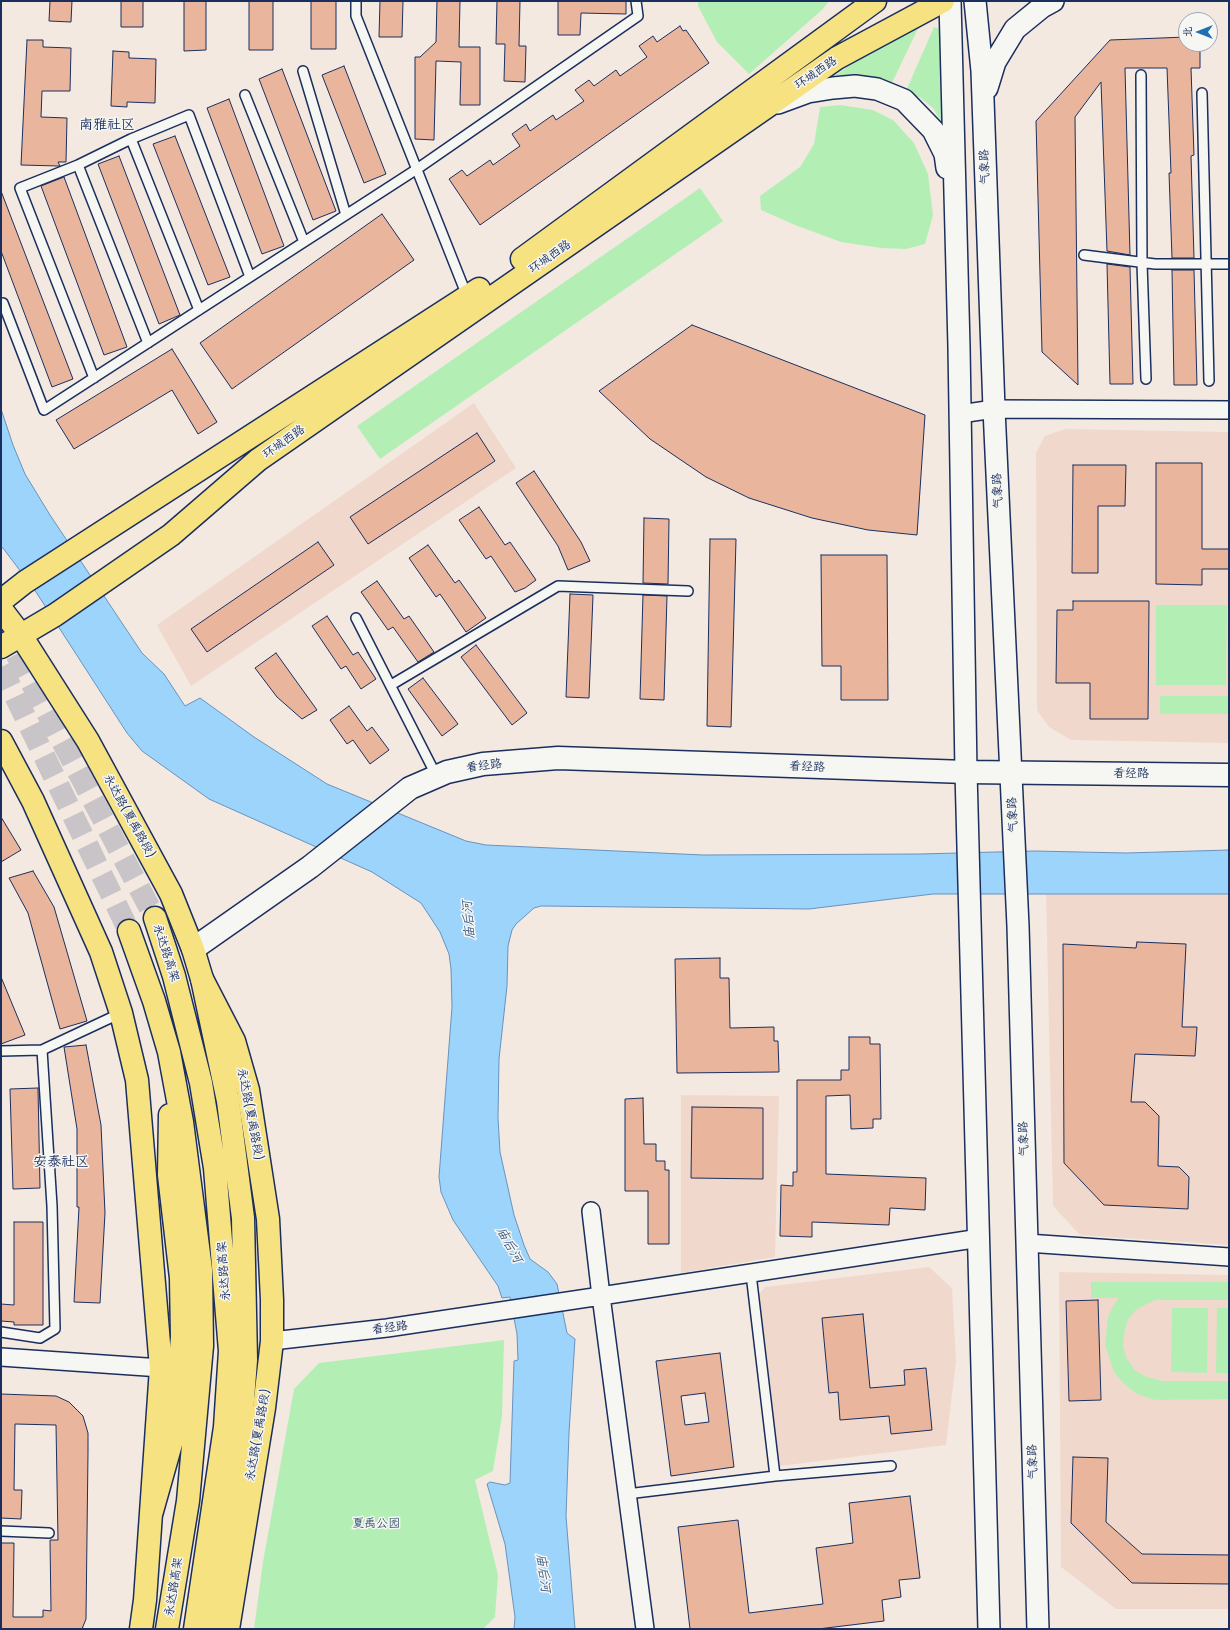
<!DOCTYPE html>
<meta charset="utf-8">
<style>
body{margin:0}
#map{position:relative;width:1230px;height:1630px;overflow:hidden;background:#f3e9e1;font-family:"Playpen Sans","LXGW WenKai TC",sans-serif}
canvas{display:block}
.frame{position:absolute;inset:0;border:2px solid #1b2f5e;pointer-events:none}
.north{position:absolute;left:1178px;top:12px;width:40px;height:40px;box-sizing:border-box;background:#f6f6f2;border:1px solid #9ea6b7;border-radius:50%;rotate:270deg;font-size:11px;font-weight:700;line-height:16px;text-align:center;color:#1b2f5e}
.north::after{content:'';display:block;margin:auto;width:14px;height:18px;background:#1f6fb2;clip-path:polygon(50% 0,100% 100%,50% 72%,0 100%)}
</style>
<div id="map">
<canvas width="1230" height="1630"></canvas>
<div class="frame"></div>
<div class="north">北</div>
</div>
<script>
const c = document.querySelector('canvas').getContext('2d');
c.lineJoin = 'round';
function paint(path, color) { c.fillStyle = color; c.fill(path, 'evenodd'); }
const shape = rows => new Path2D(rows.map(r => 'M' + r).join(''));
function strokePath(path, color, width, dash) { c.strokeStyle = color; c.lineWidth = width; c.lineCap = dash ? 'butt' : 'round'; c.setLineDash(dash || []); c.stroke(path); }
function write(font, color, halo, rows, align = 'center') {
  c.font = font + ' "Playpen Sans","LXGW WenKai TC",sans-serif'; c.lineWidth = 3; c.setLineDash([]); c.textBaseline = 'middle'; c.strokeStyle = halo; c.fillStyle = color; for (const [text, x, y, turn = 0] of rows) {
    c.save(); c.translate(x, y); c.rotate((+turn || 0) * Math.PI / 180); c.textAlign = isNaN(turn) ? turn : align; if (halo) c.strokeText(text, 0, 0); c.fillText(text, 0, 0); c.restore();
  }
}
paint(shape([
 [474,403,516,468,191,686,157,625],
 [1065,429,1229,432,1229,743,1071,740,1049,727,1037,710,1036,453,1045,436],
 [1046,893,1229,893,1229,1245,1080,1235,1053,1206],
 [681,1095,779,1096,775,1257,681,1273],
 [929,1267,952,1288,956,1361,946,1445,780,1466,759,1294,765,1287],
 [1059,1272,1229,1275,1229,1609,1116,1609,1061,1567]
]), '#f0d9cc');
paint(shape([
 [698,1,829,1,823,9,749,74,717,42,698,6],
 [921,22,891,85,875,78,836,75,905,27],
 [934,27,941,29,948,136,934,109,921,98,906,91],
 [840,105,873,110,893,120,914,143,928,174,933,215,925,244,906,249,881,248,841,242,795,225,761,210,760,196,800,167,814,144,820,107],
 [700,188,723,221,380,459,357,426],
 [1156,605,1227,605,1226,685,1156,685],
 [1160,696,1229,696,1229,714,1160,714],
 [1091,1282,1229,1282,1229,1300,1155,1300,1137,1309,1129,1318,1125,1328,1123,1347,1127,1359,1135,1370,1144,1376,1162,1381,1229,1381,1229,1399,1155,1400,1137,1394,1124,1384,1114,1372,1105,1345,1108,1317,1113,1306,1119,1298,1091,1298],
 [1172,1308,1208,1308,1207,1373,1171,1372],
 [1217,1308,1229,1308,1229,1373,1216,1373],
 [504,1340,502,1416,493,1471,475,1480,498,1575,495,1617,483,1629,254,1629,263,1562,294,1389,319,1363]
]), '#b3efb5');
const water = shape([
 [1,409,13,445,25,474,50,515,142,653,164,674,185,706,200,698,254,737,327,784,466,841,486,845,703,855,920,854,1034,851,1126,853,1229,850,1229,894,933,894,809,909,541,906,534,908,516,924,512,930,508,946,507,986,499,1059,498,1118,500,1152,514,1215,524,1245,530,1259,548,1272,557,1284,567,1333,575,1339,569,1433,566,1516,575,1629,514,1629,515,1617,505,1544,487,1484,490,1482,505,1485,510,1483,514,1361,518,1360,517,1334,510,1297,502,1298,498,1286,453,1220,441,1192,439,1177,452,1007,451,969,449,954,440,932,421,903,372,872,209,799,142,751,127,733,36,592,3,548,1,548,1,409]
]);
paint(water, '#9cd4fc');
strokePath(water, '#6892bd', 1);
const building = shape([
 [50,1,72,1,71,22,49,21,50,1],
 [121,1,143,1,143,27,121,27,121,1],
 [184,1,206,1,206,50,184,51,184,1],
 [249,1,273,1,273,50,249,50,249,1],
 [311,1,336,1,336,49,311,49,311,1],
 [380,1,403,1,402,37,379,37,380,1],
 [437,1,460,1,459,47,480,47,480,105,460,105,461,62,436,61,434,140,415,139,415,57,420,57,436,42,437,1],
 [497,1,520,1,519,46,526,46,525,82,504,81,505,44,496,44,497,1],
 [558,1,626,1,626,14,581,13,580,35,558,35,558,1],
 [680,26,683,31,686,30,709,63,480,225,449,179,462,170,467,176,490,160,493,165,520,146,512,134,526,124,530,131,553,115,556,120,584,101,575,90,589,80,594,86,616,70,620,76,647,57,639,46,653,36,657,42,680,26],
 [1186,37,1186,44,1200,44,1200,68,1191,68,1194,155,1191,156,1194,258,1172,258,1169,173,1171,173,1167,68,1125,68,1130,255,1107,251,1101,82,1075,117,1078,385,1042,352,1036,121,1110,40,1186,37],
 [27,40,43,40,43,47,71,48,70,91,42,91,41,117,67,118,66,162,58,162,60,166,58,166,21,165,27,40],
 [113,51,129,52,129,58,156,59,155,103,127,102,127,107,111,106,113,51],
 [344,66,386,174,364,183,322,75,344,66],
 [282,69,336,211,313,220,259,79,282,69],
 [229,99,284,246,262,254,207,108,229,99],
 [175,136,230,277,208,285,153,144,175,136],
 [119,156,180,315,159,324,98,164,119,156],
 [64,177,127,347,104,355,41,186,64,177],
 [1,191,73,379,52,387,1,251,1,191],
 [382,214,414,260,232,389,200,343,382,214],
 [1107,264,1130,267,1133,384,1110,384,1107,264],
 [1172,270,1194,270,1197,385,1174,385,1172,270],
 [692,325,925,415,917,535,868,530,812,518,749,498,706,477,650,439,599,391,692,325],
 [172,349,217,422,198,434,172,390,74,449,56,420,172,349],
 [477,433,495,461,368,544,350,517,477,433],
 [1156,463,1202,463,1202,549,1229,549,1229,569,1202,569,1202,585,1156,584,1156,463],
 [1073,465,1126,465,1125,506,1098,506,1098,573,1072,573,1073,465],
 [534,471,581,542,590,561,568,570,558,546,516,483,534,471],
 [479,507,505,545,510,542,536,580,525,588,515,592,491,556,486,559,459,520,479,507],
 [644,518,669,519,668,584,643,583,644,518],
 [710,539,736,539,731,727,707,726,710,539],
 [318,542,334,565,207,652,191,629,318,542],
 [428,545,455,583,459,580,486,618,466,632,440,594,436,597,409,558,428,545],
 [821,555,887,555,888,700,841,700,841,666,822,666,821,555],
 [377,581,404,619,409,616,434,652,418,662,393,627,388,630,361,592,377,581],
 [570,594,593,595,589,698,566,697,570,594],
 [643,595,667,596,664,700,640,699,643,595],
 [1073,601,1149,601,1148,719,1090,719,1090,683,1056,683,1057,610,1073,610,1073,601],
 [327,616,353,655,358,652,376,679,361,689,346,666,341,669,312,626,327,616],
 [476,645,527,713,512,725,461,657,476,645],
 [276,653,317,710,302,719,277,697,255,668,276,653],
 [423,678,458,724,442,736,408,689,423,678],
 [349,706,367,731,372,727,389,750,370,764,353,740,347,744,330,720,349,706],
 [1,817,21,850,1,862,1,817],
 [33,871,54,907,87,1021,60,1029,28,913,9,878,33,871],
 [1137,942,1186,944,1182,1027,1197,1027,1195,1056,1135,1054,1131,1102,1145,1102,1159,1116,1158,1166,1179,1167,1189,1177,1188,1209,1104,1205,1064,1163,1063,944,1136,948,1137,942],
 [720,958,720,978,729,978,730,1028,774,1027,774,1041,778,1041,779,1072,677,1073,675,959,720,958],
 [1,977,25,1035,1,1044,1,977],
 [849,1037,870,1037,870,1044,880,1044,881,1119,873,1119,873,1128,851,1129,850,1095,826,1096,826,1174,926,1178,925,1210,890,1208,889,1225,812,1222,812,1237,780,1236,781,1185,793,1186,793,1172,797,1172,797,1080,841,1080,841,1070,849,1070,849,1037],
 [86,1045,101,1125,105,1213,100,1303,74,1302,79,1207,77,1207,77,1129,64,1047,86,1045],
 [38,1088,40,1188,13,1189,10,1089,38,1088],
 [643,1098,644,1144,656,1144,656,1161,665,1161,665,1170,669,1170,669,1244,648,1244,648,1191,625,1191,625,1099,643,1098],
 [692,1107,763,1108,763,1179,691,1178,692,1107],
 [14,1222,43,1222,43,1325,14,1325,14,1322,1,1321,1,1304,14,1305,14,1222],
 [1098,1300,1101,1400,1069,1401,1066,1301,1098,1300],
 [863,1314,870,1388,905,1385,904,1370,926,1368,932,1430,891,1434,889,1416,840,1420,838,1392,829,1393,822,1318,863,1314],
 [720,1353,734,1467,671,1476,656,1361,720,1353],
 [705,1393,709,1422,685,1425,681,1396,705,1393],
 [1,1394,56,1396,69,1402,83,1416,88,1433,88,1452,86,1619,82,1629,1,1629,1,1543,14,1543,13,1617,43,1617,43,1610,51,1611,50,1540,58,1540,56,1425,15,1424,14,1490,22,1490,21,1519,1,1518,1,1394],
 [1073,1457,1108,1458,1106,1522,1142,1554,1229,1555,1229,1584,1132,1583,1071,1523,1073,1457],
 [910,1496,920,1578,899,1580,901,1597,882,1600,884,1621,818,1629,690,1629,678,1527,738,1520,749,1613,823,1604,816,1548,853,1543,849,1503,910,1496]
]);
paint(building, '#e9b59c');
strokePath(building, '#1b2f5e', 1);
strokePath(shape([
 [1,625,155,918],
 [1,667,129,931]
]), '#c8c4c7', 22, [22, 11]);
const service = shape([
 [356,1,356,16,467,296],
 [303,71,346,215],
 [1141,75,1142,263,1146,379],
 [1202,93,1209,381],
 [245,95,304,242],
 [131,139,199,310],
 [78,165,148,343],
 [1084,255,1155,264,1229,264],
 [3,303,44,410,417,169,638,16,636,1],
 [94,378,20,188,78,165,131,139,189,115,250,277],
 [356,618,437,777],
 [391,685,558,586,688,591],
 [1,1051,42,1050,121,1013],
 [751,1274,775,1476],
 [1,1332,40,1338,55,1329,52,1206,42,1050],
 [627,1494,775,1476,891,1466],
 [1,1531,49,1533]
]);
const minor = shape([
 [960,414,994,409,1229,410],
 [1027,1243,1229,1257],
 [272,1341,387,1328,601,1296,591,1211],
 [1,1357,161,1368],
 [645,1629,601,1296,980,1238]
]);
const tertiary = shape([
 [950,1,959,347,966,772,989,1629],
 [975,1,982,71,994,409,1018,926,1038,1629],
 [987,88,995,62,1015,29,1042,7,1053,1],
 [778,103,808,92,833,88,855,86,877,89,904,100,933,130,945,154,947,168]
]);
const secondary = shape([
 [193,949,310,867,410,788,447,772,483,764,558,758,966,772,1229,775]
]);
const primary = shape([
 [522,259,875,1],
 [1,601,25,582,479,289],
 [1,609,20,634,88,741,171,894,193,949,202,979,234,1041,248,1090,268,1219,272,1300,272,1341,264,1408,228,1629],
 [1,647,55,615,171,535,258,460,837,58,943,1],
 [1,741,33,801,101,952,121,1013,137,1080,161,1368,145,1600,141,1629]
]);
const trunk = shape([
 [155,918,174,976,201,1083,215,1168,230,1351,225,1427,195,1629],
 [129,931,154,1001,169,1052,182,1122,201,1270,202,1346,188,1501,167,1629],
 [202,979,228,1101,243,1218,246,1360,239,1453,217,1617,213,1629],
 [152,1511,174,1433,182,1337,181,1278,169,1175,170,1115]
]);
strokePath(service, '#1b2f5e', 12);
strokePath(minor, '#1b2f5e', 20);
strokePath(tertiary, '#1b2f5e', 24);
strokePath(secondary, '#1b2f5e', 25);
strokePath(primary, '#1b2f5e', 25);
strokePath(trunk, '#1b2f5e', 25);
strokePath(service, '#f6f6f2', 9);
strokePath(minor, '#f6f6f2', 17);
strokePath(tertiary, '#f6f6f2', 21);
strokePath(secondary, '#f6f6f2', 22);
strokePath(primary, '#f7e281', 22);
strokePath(trunk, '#f7e281', 22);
write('12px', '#1b2f5e', '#f6f6f2', [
 ["环城西路",816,73,-34],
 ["气象路",985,167,-92],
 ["环城西路",550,257,-35],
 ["环城西路",284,442,-35],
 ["气象路",998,491,-93],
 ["看经路",484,766,-8],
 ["看经路",807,767,2],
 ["看经路",1131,774],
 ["气象路",1013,815,-93],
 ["永达路(夏禹路段)",129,816,61],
 ["永达路高架",166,953,72],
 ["永达路(夏禹路段)",250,1114,79],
 ["气象路",1024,1139,-92],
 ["永达路高架",224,1271,-94],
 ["看经路",390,1328,-7],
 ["永达路(夏禹路段)",258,1435,-80],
 ["气象路",1033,1462,-92],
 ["永达路高架",174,1587,-81]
]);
write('12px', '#39556f', '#f6f6f2', [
 ["夏禹公园",376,1524]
]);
write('italic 13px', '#3b5886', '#f6f6f2', [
 ["庙后河",469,920,-95],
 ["庙后河",509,1245,61],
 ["庙后河",543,1573,82]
]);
write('14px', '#1b2f5e', '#f6f6f2', [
 ["南雅社区",107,125],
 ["安泰社区",61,1162]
]);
</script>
